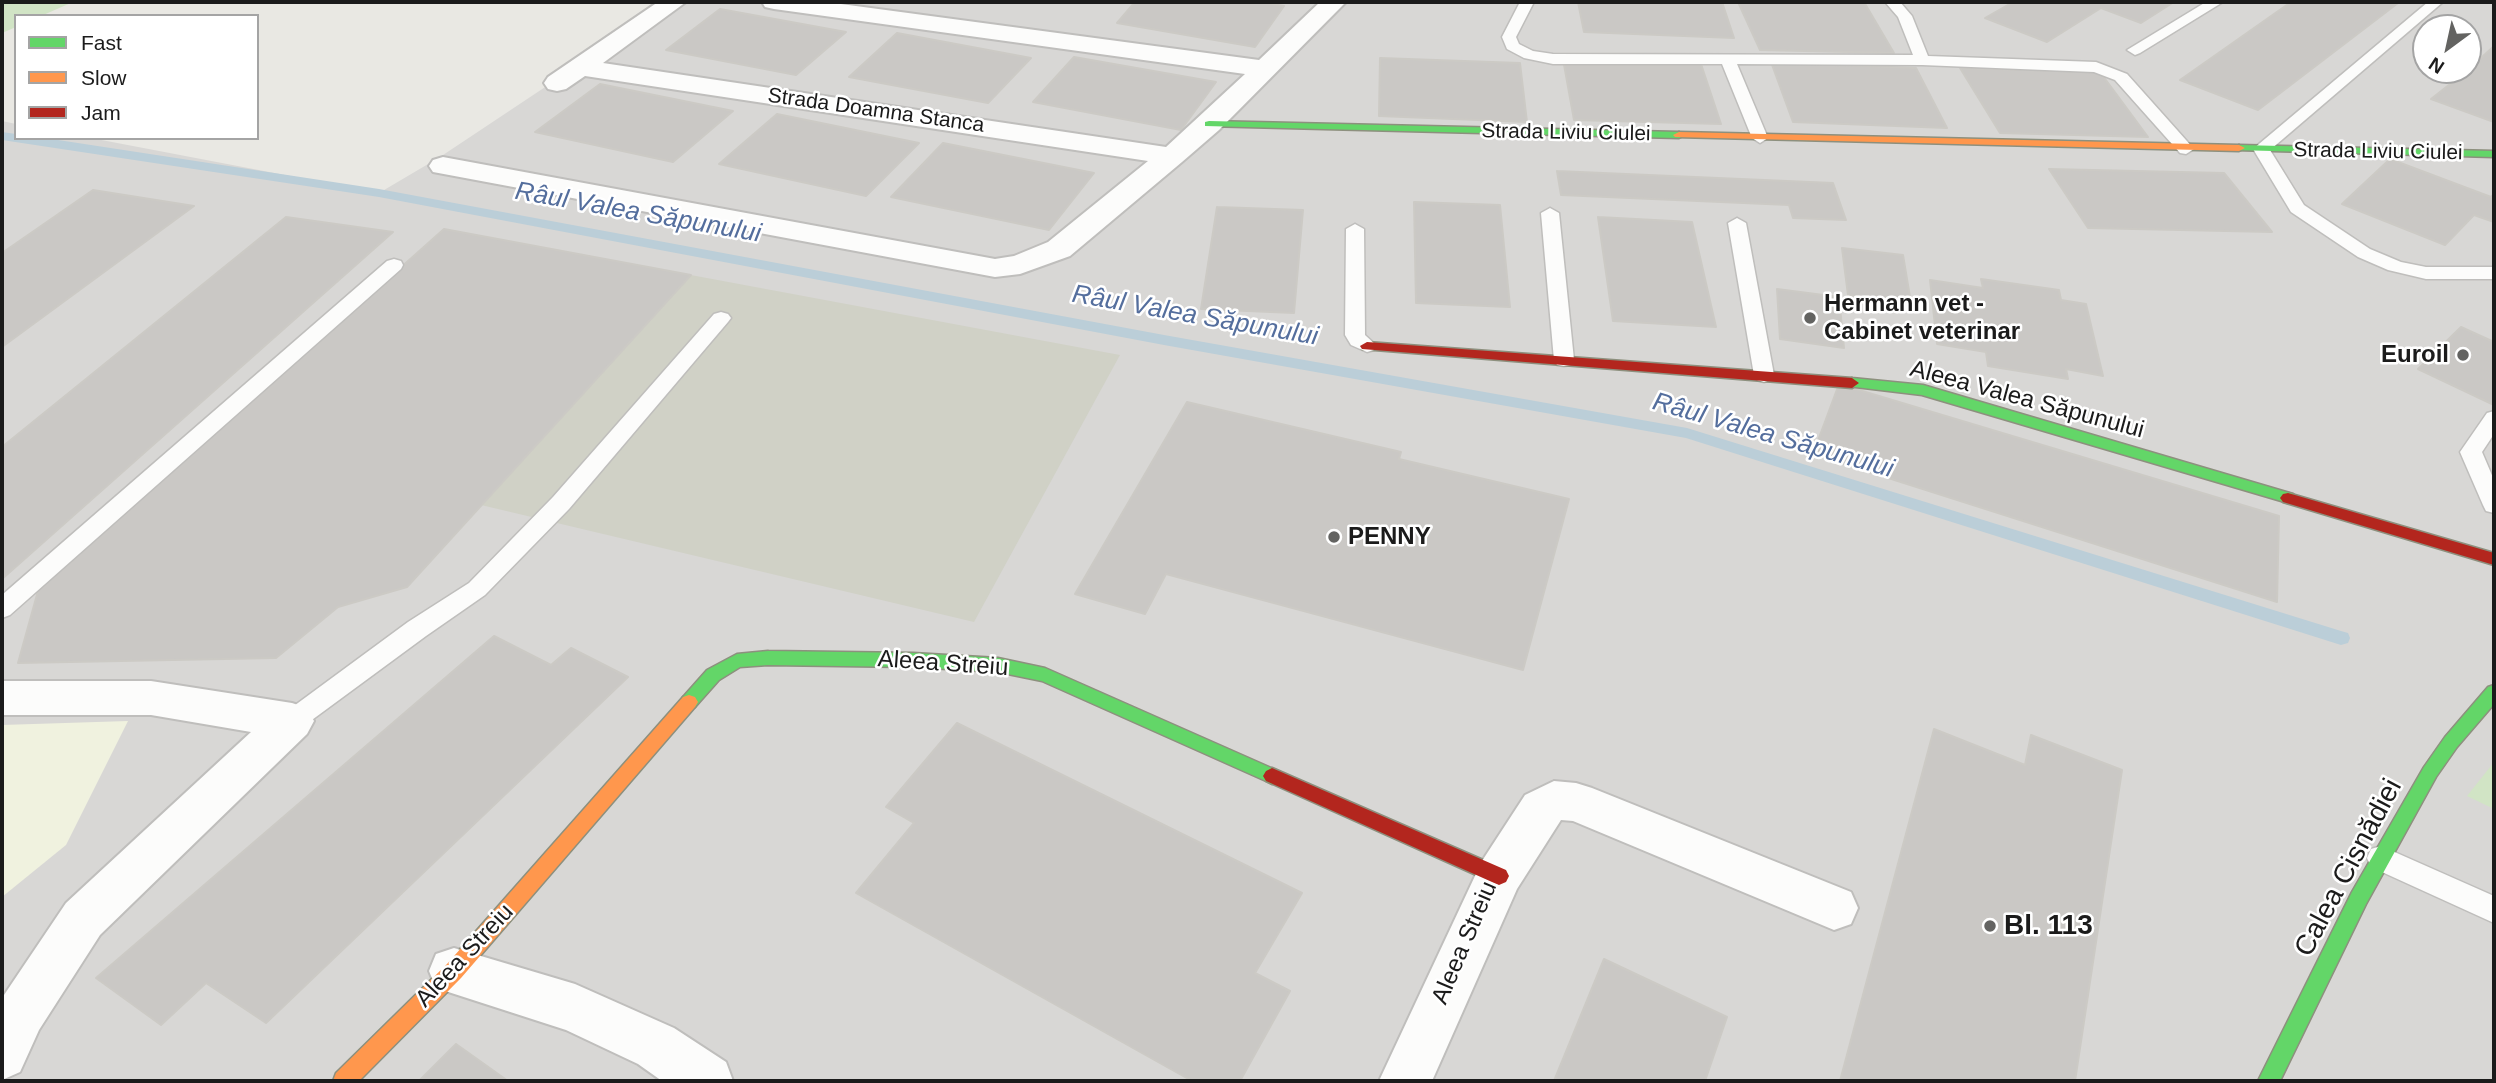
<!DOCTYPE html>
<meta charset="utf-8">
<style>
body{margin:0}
#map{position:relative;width:2496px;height:1083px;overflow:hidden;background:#e9e8e3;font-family:Helvetica,sans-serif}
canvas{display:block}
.frame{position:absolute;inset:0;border:4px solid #1b1b1b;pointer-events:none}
.legend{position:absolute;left:14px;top:14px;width:245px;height:126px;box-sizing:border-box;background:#fff;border:2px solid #a4a4a4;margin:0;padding:9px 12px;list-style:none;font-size:21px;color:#1b1b1b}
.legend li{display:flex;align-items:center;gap:14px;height:35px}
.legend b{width:35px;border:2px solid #a4a4a4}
.north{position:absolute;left:2412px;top:14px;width:70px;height:70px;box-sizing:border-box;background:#fff;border:2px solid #a4a4a4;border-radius:50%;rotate:213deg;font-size:19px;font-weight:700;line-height:28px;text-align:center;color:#1b1b1b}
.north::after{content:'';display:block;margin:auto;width:24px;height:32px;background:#636361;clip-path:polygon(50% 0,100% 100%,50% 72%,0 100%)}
</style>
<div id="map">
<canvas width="2496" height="1083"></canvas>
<div class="frame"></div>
<ul class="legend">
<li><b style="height:9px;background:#63d668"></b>Fast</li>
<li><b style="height:9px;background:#ff974d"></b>Slow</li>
<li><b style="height:9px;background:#b3261e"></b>Jam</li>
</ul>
<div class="north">N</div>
</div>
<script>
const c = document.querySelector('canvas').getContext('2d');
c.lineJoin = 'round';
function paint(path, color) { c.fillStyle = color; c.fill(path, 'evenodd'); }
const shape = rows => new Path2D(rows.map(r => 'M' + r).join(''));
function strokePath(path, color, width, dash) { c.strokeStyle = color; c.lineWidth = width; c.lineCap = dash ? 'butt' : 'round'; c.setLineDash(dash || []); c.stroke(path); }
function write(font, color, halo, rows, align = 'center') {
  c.font = font + ' Helvetica,sans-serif'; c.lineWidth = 5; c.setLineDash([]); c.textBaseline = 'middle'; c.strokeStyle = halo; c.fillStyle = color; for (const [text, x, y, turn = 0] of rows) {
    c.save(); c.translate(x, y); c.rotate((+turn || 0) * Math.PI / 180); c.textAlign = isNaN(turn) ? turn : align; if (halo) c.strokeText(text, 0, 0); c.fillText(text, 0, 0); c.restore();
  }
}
paint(shape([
 [673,2,2494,2,2494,1081,2,1081,2,121,16,124,16,138,91,138,379,193,440,157],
 [2426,28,2468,28,2468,70,2426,70]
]), '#d8d7d5');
paint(shape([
 [128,721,66,845,2,897,2,725]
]), '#f0f2df');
paint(shape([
 [444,229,1120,355,974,622,481,505,407,587,338,607,276,658,18,663,38,591]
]), '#d0d1c6');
paint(shape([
 [2,2,73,2,41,16,16,16,16,27,2,33],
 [2494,762,2494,809,2467,796]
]), '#d1e4c5');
paint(shape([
 [2,132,16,134,16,138,45,138,379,189,1164,335,1687,428,2341,631,2348,633,2350,638,2348,643,2341,645,1686,438,1164,345,379,197,2,140,2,132]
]), '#bbced8');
const building = shape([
 [1135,2,1260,2,1284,6,1255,47,1117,23,1135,2],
 [1578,2,1722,2,1734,38,1584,32,1578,2],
 [1738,2,1864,2,1894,53,1760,50,1738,2],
 [2013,2,2174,2,2141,23,2101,8,2047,42,1985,18,2013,2],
 [2291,2,2398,3,2258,110,2180,80,2291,2],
 [720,9,846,32,796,75,666,50,720,9],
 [897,33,1031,58,988,103,849,77,897,33],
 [2494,46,2494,122,2431,99,2468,70,2494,46],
 [1074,57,1216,82,1181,130,1033,102,1074,57],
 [1380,58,1520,63,1527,122,1379,116,1380,58],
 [1563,59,1701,64,1721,124,1574,120,1563,59],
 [1771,62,1916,68,1947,128,1793,122,1771,62],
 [1960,68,2100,72,2148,137,2000,133,1960,68],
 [600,84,733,111,673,162,535,132,600,84],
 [777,114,919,143,866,196,719,164,777,114],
 [943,143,1094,173,1049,230,891,197,943,143],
 [2390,159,2491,197,2494,194,2494,222,2474,215,2445,245,2342,204,2390,159],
 [2049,169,2224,173,2272,232,2088,228,2049,169],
 [1557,171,1833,183,1846,220,1793,218,1789,205,1561,195,1557,171],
 [93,190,194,206,2,347,2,253,93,190],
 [1414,202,1500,205,1510,307,1416,303,1414,202],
 [1217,207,1303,210,1294,313,1201,309,1217,207],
 [286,217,393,232,2,579,2,447,286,217],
 [1598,217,1692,222,1716,327,1613,321,1598,217],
 [444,229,691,275,407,587,338,607,276,658,18,663,38,591,444,229],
 [1842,248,1903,255,1911,303,1848,295,1842,248],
 [1981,279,2059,290,2061,300,2086,304,2103,376,2066,369,2068,379,1988,366,1986,352,1937,344,1930,280,1983,288,1981,279],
 [1777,289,1839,297,1844,348,1780,339,1777,289],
 [2461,327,2494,342,2494,405,2418,369,2461,327],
 [1839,384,2279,516,2277,602,1813,454,1839,384],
 [1187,402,1401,452,1399,459,1569,499,1523,670,1166,574,1145,614,1075,594,1187,402],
 [494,636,551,665,571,648,628,677,266,1023,206,983,161,1025,96,978,494,636],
 [957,723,1302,893,1255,973,1290,991,1240,1081,1192,1081,856,893,914,823,886,807,957,723],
 [1934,729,2025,765,2031,735,2122,770,2075,1081,1840,1081,1934,729],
 [1604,959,1727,1017,1705,1081,1554,1081,1604,959],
 [456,1044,508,1081,419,1081,456,1044]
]);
paint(building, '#cac8c5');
strokePath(building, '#cccac5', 2);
const lane = shape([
 [1520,2,1534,2,1516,37,1519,44,1533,51,1553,54,1913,55,1898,17,1885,2,1900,2,1912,16,1928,56,2096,62,2127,74,2194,149,2186,154,2180,153,2115,80,2094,72,1922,65,1737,64,1768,138,1760,143,1752,138,1722,64,1553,64,1524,58,1507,49,1502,37,1520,2],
 [2206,2,2223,2,2140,53,2135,55,2127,50,2206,2],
 [2428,2,2443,2,2270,150,2304,205,2370,249,2401,262,2426,267,2494,267,2494,279,2426,279,2388,270,2358,257,2291,212,2253,149,2428,2],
 [1550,208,1559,213,1574,360,1571,365,1564,366,1557,365,1554,360,1541,213,1550,208],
 [1737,218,1746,223,1774,375,1771,380,1764,382,1757,380,1754,375,1728,223,1737,218],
 [1355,224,1364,229,1365,335,1377,346,1374,350,1367,352,1351,345,1345,335,1346,229,1355,224],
 [394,259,401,261,403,265,401,269,10,615,2,618,2,595,387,261,394,259],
 [721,312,728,314,731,318,728,322,569,509,485,595,426,636,301,728,292,731,283,728,279,721,283,714,408,622,469,583,553,497,714,314,721,312],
 [2494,411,2494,434,2482,452,2494,480,2494,513,2486,511,2483,505,2460,452,2487,413,2494,411],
 [2381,846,2494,896,2494,923,2371,867,2367,858,2371,849,2381,846]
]);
const street = shape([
 [658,2,686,2,603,63,1166,147,1245,74,774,9,765,7,762,2,826,2,1259,60,1320,2,1346,2,1219,130,1182,162,1070,256,1020,274,995,277,433,172,429,166,433,160,443,157,995,259,1014,256,1048,242,1148,161,585,76,566,89,557,91,548,89,544,83,548,77,658,2],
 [2,681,151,681,292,703,307,708,314,721,307,734,100,935,39,1030,20,1072,2,1080,2,998,66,903,251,732,151,715,2,715,2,681],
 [1554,781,1576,783,1592,788,1851,892,1858,908,1851,924,1834,930,1573,821,1561,820,1517,889,1432,1081,1379,1081,1482,861,1525,795,1554,781],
 [454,948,575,984,674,1028,726,1062,733,1081,662,1081,638,1064,566,1030,436,988,429,971,436,954,454,948]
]);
const fast = shape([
 [1209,121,1679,132,1685,135,1679,138,1205,126,1205,122,1209,121],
 [2239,145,2494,151,2494,157,2235,150,2233,148,2239,145],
 [1852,378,1923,385,2293,494,2296,498,2288,503,1922,395,1847,386,1845,383,1847,380,1852,378],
 [768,651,913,653,998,658,1045,668,1278,771,1281,776,1278,781,1272,784,1266,781,1042,681,998,672,913,667,768,665,740,667,719,680,695,707,689,709,683,707,680,702,683,697,707,670,737,654,768,651],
 [2494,685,2494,704,2457,747,2436,777,2366,904,2280,1081,2258,1081,2352,892,2424,767,2445,737,2488,687,2494,685]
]);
const slow = shape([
 [1679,132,2239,145,2245,148,2239,151,1675,137,1673,135,1679,132],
 [689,695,695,697,698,702,695,707,461,978,359,1081,333,1081,336,1073,447,964,683,697,689,695]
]);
const jam = shape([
 [1367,342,1852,378,1859,383,1852,388,1362,349,1360,346,1367,342],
 [2288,493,2494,553,2494,565,2283,502,2280,498,2283,494,2288,493],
 [1272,768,1506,870,1509,876,1506,882,1499,885,1492,882,1266,781,1263,776,1266,771,1272,768]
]);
strokePath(lane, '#bfbebc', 3);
strokePath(street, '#bfbebc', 4);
strokePath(fast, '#8d907e', 3);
strokePath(slow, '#8d907e', 3);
strokePath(jam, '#8d907e', 3);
paint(lane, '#fcfcfb');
paint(street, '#fcfcfb');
paint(fast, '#63d668');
paint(slow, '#ff974d');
paint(jam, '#b3261e');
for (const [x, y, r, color] of [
 [1810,318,7,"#636361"],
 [2463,355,7,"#636361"],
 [1334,537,7,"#636361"],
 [1990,926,7,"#636361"]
]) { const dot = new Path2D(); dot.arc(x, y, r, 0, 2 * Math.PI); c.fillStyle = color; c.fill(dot); strokePath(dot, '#fff', 2.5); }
write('21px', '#1b1b1b', '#fff', [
 ["Strada Doamna Stanca",876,111,8],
 ["Strada Liviu Ciulei",1566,133,1],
 ["Strada Liviu Ciulei",2378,152,1]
]);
write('bold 24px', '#1b1b1b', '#fff', [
 ["Hermann vet -",1824,304],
 ["Cabinet veterinar",1824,332],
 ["Euroil",2449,355,"right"],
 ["PENNY",1348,537]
], 'left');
write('24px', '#1b1b1b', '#fff', [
 ["Aleea Valea Săpunului",2027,400,15],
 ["Aleea Streiu",943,664,4],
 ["Aleea Streiu",1465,943,-67],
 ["Aleea Streiu",465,956,-47]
]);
write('italic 26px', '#546e9d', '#fff', [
 ["Râul Valea Săpunului",638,213,10],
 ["Râul Valea Săpunului",1195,316,10],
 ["Râul Valea Săpunului",1773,436,16]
]);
write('28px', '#1b1b1b', '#fff', [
 ["Calea Cisnădiei",2349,868,-62]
]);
write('bold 28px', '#1b1b1b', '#fff', [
 ["Bl. 113",2004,926]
], 'left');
</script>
